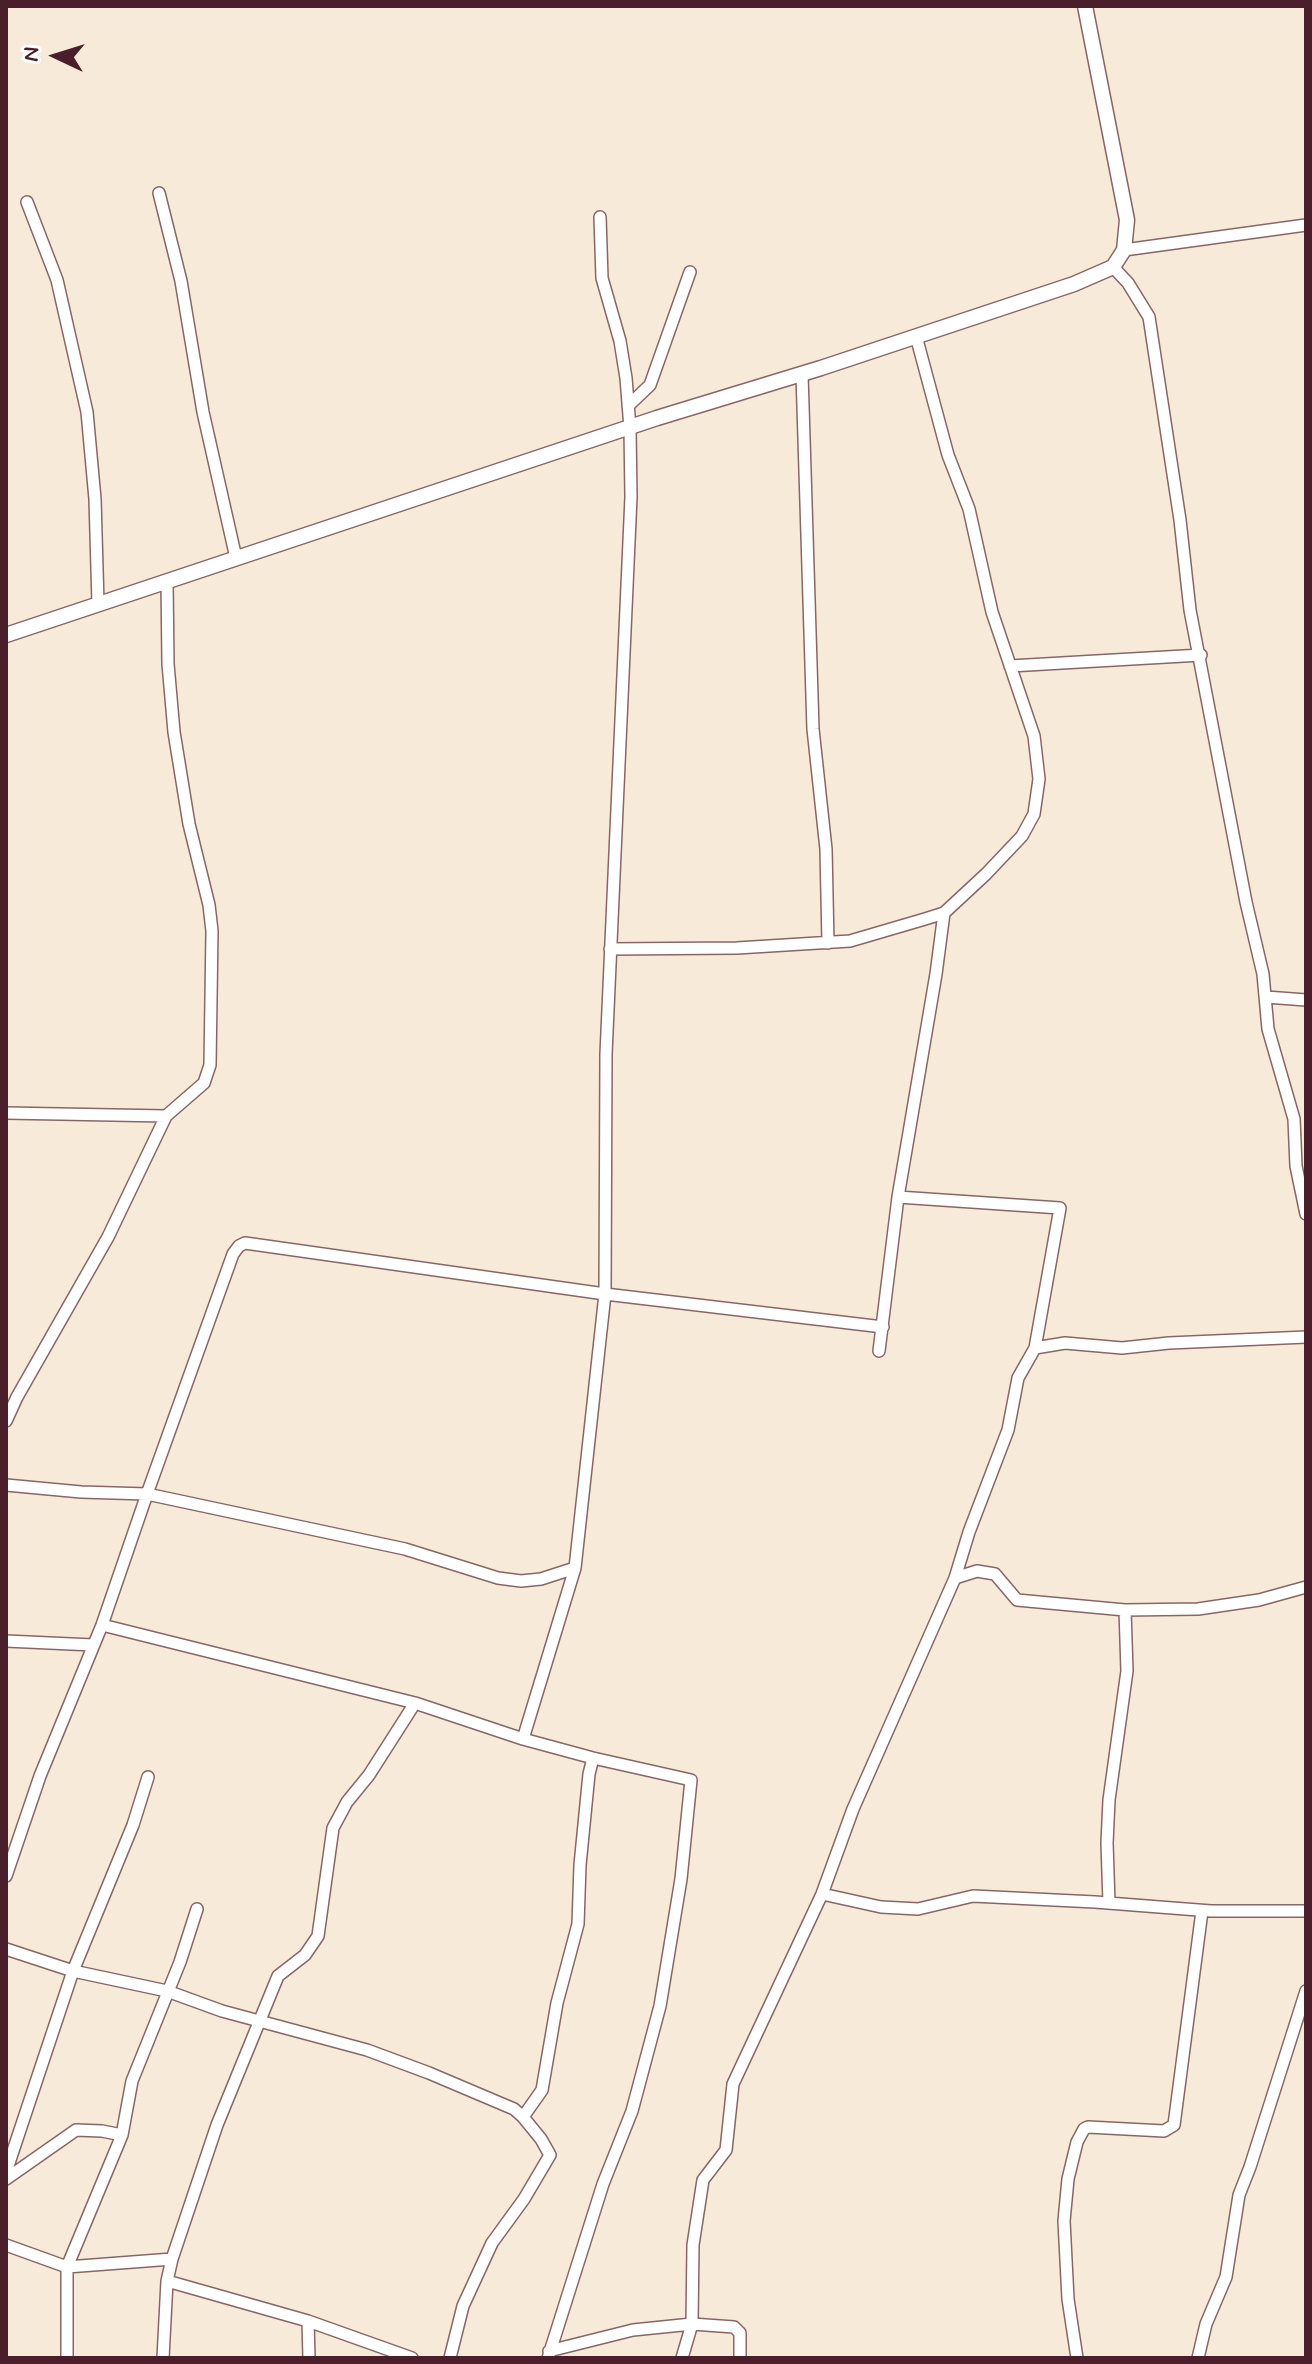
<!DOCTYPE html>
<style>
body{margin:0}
#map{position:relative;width:1312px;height:2364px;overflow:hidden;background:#f7ead8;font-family:Mynerve,sans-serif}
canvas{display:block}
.frame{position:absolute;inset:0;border:8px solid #4a1f2b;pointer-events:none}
.north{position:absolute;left:16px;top:16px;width:80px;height:80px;-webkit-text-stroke:6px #fff;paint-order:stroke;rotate:274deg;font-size:22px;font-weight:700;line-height:32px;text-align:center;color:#4a1f2b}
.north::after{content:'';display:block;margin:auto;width:28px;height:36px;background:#4a1f2b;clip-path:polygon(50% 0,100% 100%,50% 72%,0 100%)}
</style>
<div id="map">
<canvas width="1312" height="2364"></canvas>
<div class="frame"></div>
<div class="north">N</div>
</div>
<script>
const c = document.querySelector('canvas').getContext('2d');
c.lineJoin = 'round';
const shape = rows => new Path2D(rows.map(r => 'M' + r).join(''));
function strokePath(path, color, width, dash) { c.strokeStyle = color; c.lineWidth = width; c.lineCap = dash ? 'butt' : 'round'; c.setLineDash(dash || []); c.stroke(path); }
const minor = shape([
 [159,193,181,281,203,412,236,558],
 [27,202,57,280,87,412,95,499,98,604],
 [1124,250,1306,225],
 [1113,267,1128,283,1149,317,1180,520,1190,610,1246,902,1263,974,1268,1029,1294,1119,1296,1166,1306,1214],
 [802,374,813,729,826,849,828,943],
 [628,406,650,385,690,272],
 [1010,666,1201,655],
 [610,949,737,948,850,941,925,919,944,913,986,874,1022,836,1034,814,1039,779,1034,736,992,612,969,509,948,455,916,336],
 [1266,997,1306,1000],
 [6,1113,166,1116],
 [898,1197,1060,1208,1035,1348],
 [879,1351,898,1197,936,974,944,913],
 [6,1421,17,1397,108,1237,166,1116,204,1083,210,1065,212,931,209,905,189,824,174,732,168,664,167,581],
 [6,1485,81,1492,147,1494,102,1625,40,1776,6,1876],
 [575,1568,541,1579,521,1581,498,1578,405,1549,147,1494,233,1254,239,1246,245,1243,605,1294,606,1054,631,497,630,428,626,378,620,341,602,278,600,217],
 [955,1578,977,1571,995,1574,1017,1600,1125,1610,1198,1609,1259,1600,1306,1587],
 [102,1625,415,1703,523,1739,575,1568,605,1294,883,1327],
 [6,1641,93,1645],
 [523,1739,593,1758,691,1780,681,1879,660,2006,632,2111,603,2184,548,2358],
 [822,1894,881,1907,918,1909,973,1896,1095,1902,1211,1911,1306,1911],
 [1109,1903,1107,1843,1109,1800,1127,1671,1125,1610],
 [6,1949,73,1971,167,1991,222,2011,367,2050,429,2073,514,2109,523,2117,542,2090,557,2003,578,1924,580,1865,589,1774,593,1758],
 [122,2135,132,2081,180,1962,197,1909],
 [6,2172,73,1971,133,1825,148,1777],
 [6,2179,76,2130,102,2131,122,2135,67,2267,67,2358],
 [6,2245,67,2267,172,2259,167,2281,308,2321],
 [172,2259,217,2125,278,1976,305,1955,318,1936,333,1828,347,1802,369,1775,415,1703],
 [549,2351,633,2330,692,2324,734,2327,740,2333,740,2358],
 [163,2358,167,2281],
 [309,2358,308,2321,412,2358],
 [450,2358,463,2306,492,2243,524,2199,550,2155,541,2139,523,2117],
 [682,2358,692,2324,693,2245,703,2180,726,2150,733,2084,822,1894,853,1809,955,1578,969,1532,1008,1430,1018,1378,1035,1348,1065,1343,1122,1348,1169,1343,1306,1337],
 [1077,2358,1068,2299,1064,2221,1068,2179,1077,2142,1084,2129,1088,2127,1164,2131,1174,2125,1202,1911],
 [1198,2358,1206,2324,1226,2277,1239,2195,1250,2167,1306,1991]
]);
const tertiary = shape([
 [6,635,657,418,821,368,1074,284,1113,267,1124,250,1127,220,1085,6]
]);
strokePath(minor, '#876668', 14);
strokePath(tertiary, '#876668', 17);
strokePath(minor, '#fff', 11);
strokePath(tertiary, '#fff', 14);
</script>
